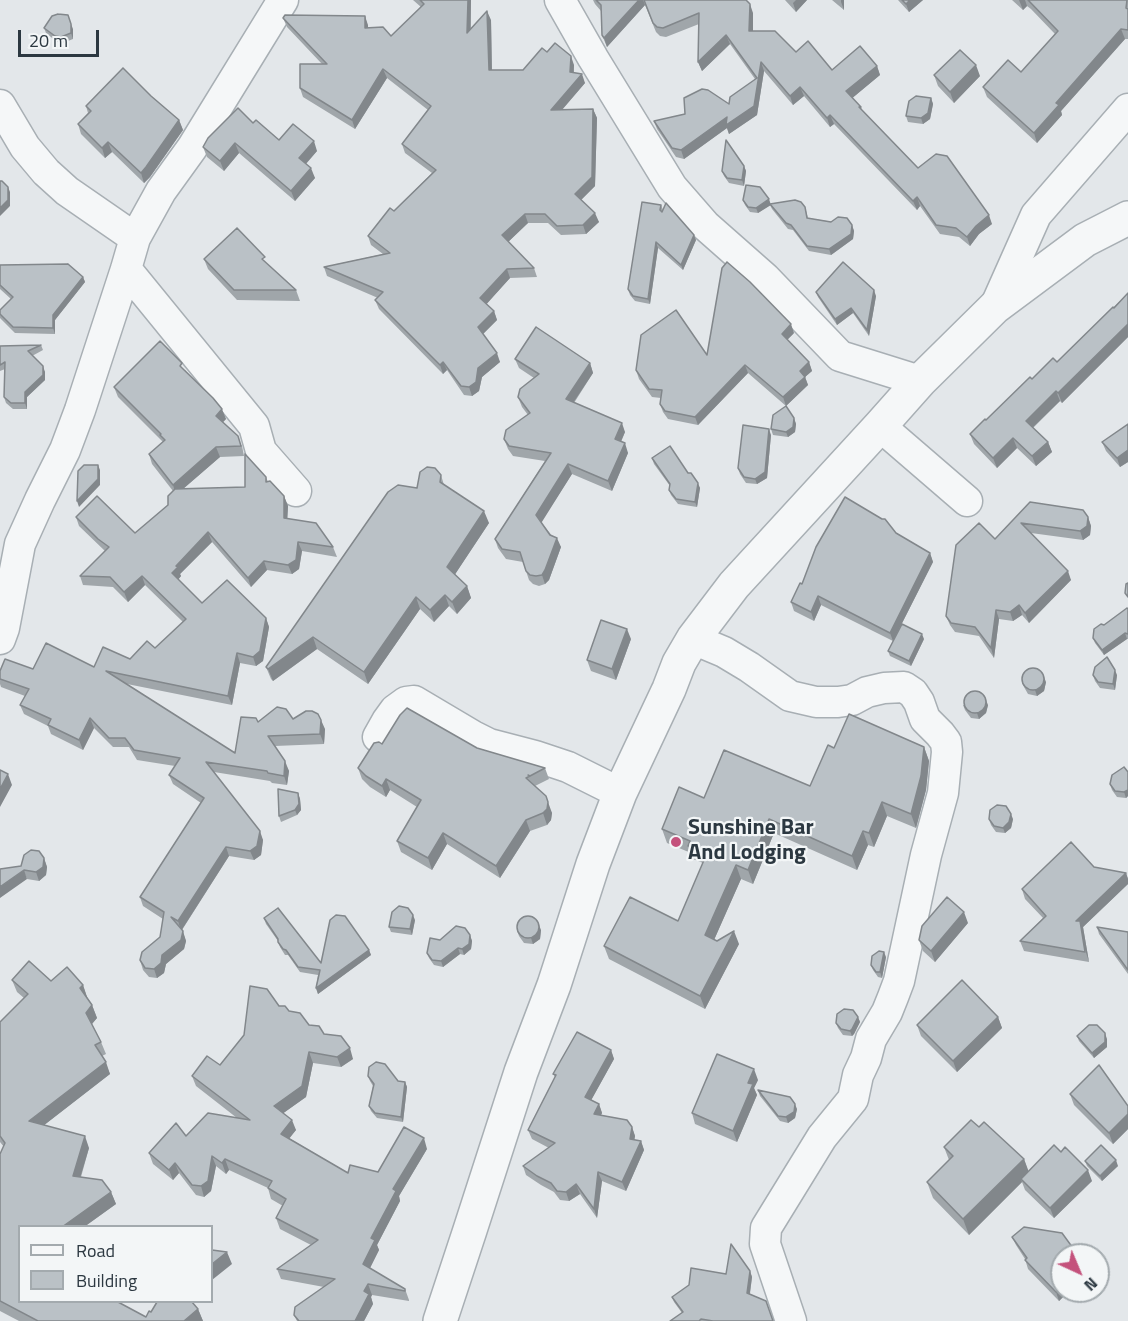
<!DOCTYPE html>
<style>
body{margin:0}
#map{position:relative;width:1128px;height:1321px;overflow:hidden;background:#e3e7ea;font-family:"Titillium Web",sans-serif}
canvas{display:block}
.legend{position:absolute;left:18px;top:1225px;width:195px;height:78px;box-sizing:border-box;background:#f3f6f7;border:2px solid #a3aaae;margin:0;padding:8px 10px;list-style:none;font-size:18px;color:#2c3841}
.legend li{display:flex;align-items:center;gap:12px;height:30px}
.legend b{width:30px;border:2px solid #a3aaae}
.north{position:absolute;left:1050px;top:1243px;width:60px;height:60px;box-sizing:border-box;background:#f3f6f7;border:2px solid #a3aaae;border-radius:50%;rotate:136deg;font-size:16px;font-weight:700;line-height:24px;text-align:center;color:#2c3841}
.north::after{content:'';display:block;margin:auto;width:21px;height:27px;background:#c4527c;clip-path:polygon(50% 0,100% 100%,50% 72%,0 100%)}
.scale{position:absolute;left:18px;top:30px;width:81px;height:27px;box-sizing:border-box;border:3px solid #2c3841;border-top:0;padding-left:8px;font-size:18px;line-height:21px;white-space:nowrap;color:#2c3841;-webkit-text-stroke:4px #f3f6f7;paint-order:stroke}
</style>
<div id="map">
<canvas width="1128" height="1321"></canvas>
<ul class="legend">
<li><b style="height:8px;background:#f5f7f8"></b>Road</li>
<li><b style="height:16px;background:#bac1c6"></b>Building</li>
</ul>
<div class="north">N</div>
<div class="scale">20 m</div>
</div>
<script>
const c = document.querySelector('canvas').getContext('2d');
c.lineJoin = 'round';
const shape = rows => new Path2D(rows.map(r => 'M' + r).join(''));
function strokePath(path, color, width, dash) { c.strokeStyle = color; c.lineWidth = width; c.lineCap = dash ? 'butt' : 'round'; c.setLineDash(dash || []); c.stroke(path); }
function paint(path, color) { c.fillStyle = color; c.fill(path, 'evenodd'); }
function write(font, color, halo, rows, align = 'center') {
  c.font = font + ' "Titillium Web",sans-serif'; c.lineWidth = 4.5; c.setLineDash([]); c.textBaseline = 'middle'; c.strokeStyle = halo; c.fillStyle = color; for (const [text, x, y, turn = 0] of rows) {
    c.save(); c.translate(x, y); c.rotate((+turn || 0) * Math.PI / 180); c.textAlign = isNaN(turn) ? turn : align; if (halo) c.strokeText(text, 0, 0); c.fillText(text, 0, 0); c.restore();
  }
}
const minor = shape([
 [560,0,593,58,672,187,706,226,765,278,840,356,920,381],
 [0,105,25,147,46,172,67,191,135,238],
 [126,269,254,426,261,451,296,491],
 [995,307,1036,215,1128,109],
 [880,426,967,501],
 [0,639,4,628,20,544,40,500,65,450,80,410,126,269,135,238,161,191,192,148,283,0],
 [693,639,724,652,749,667,790,696,816,702,838,702,852,700,867,692,884,688,904,687,913,693,919,702,925,719,940,734,946,742,947,752,943,793,926,855,899,981,893,997,887,1012,871,1039,866,1058,858,1075,853,1099,822,1137,766,1228,765,1244,791,1321],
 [378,737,387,721,395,710,406,702,414,701,473,736,489,744,535,756,568,767,620,793]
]);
const tertiary = shape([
 [440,1321,470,1230,521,1072,554,985,593,864,620,793,669,689,679,663,693,639,734,585,880,426,920,381,995,307,1085,240,1128,218]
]);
strokePath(minor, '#a8afb4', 33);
strokePath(tertiary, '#a8afb4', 36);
strokePath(minor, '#f5f7f8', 30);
strokePath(tertiary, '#f5f7f8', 33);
paint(shape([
 [413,0,471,0,471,30,491,20,492,70,523,70,547,52,574,65,574,73,585,83,562,110,593,109,597,118,595,186,581,200,599,222,586,234,561,235,548,223,528,223,508,242,534,268,537,277,510,278,486,304,494,311,497,320,483,334,500,362,482,377,479,391,472,396,464,395,447,370,443,374,379,309,375,300,378,298,327,276,324,267,383,254,371,245,368,236,432,173,405,153,402,144,428,110,387,78,355,129,303,97,300,88,322,64,287,27,283,18,365,16,368,28,391,36,421,7],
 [593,0,699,0,753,13,753,31,832,70,877,66,880,75,852,98,861,107,862,110,918,168,992,224,979,234,970,246,959,237,940,234,920,206,917,210,834,124,830,127,804,96,793,105,764,71,757,115,729,134,727,128,684,159,676,157,657,129,654,121,729,104,755,79,730,44,702,71,698,62,699,24,666,37,660,36,656,32,645,5,607,47,602,35,601,11,595,4],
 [785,0,807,0,796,12],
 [832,0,844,0,844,10],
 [898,0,923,0,909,12],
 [1012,0,1128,0,1128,39,1125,39,1061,111,1062,115,1037,143,987,97,983,87,1021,72,1055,34,1031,9,1027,6,1023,10],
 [44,28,73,29,73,39,63,43,57,42,46,33],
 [934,75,980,76,954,103,938,86],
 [151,96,179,120,183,130,150,177,144,183,112,152,105,158,81,134,78,124,88,113,86,106],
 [931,98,933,104,930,119,923,124,908,122,906,116],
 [253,123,279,140,317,151,306,164,315,178,295,201,239,153,224,171,207,157,203,147],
 [744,166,746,171,744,186,729,183,724,176,722,171],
 [743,200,770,204,805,207,808,218,852,225,854,231,853,239,831,255,809,251,793,230,788,229,772,209,770,205,758,213,750,212,745,205],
 [661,205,663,210,696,240,683,270,658,248,650,304,635,301,630,295,628,289],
 [204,259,267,264,296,290,300,301,237,300,208,269],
 [0,265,83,277,85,282,55,320,55,334,15,333,0,318,0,310,11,299,0,289],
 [816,292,876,296,869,336,853,313,837,325,818,297],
 [1128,293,1128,337,1062,403,1060,401,1033,428,1048,442,1052,452,1036,466,1017,448,997,468,974,444,970,434,1032,379,1057,362],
 [794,333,787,340,809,362,812,371,805,377,808,385,786,406,748,373,698,425,668,419,663,412,660,404,661,398,652,397,639,379,636,370,707,355],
 [41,345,43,350,32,356,45,372,45,380,27,397,27,409,13,409,6,403,4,397,5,369,0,371,0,346],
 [515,359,590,363,593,373,574,403,625,432,621,442,628,453,612,491,572,474,541,522,561,547,549,580,545,584,539,586,533,584,529,580,523,562,506,559,498,548,495,539,545,461,513,456,508,449,504,439,528,415,522,407,518,397,534,378,519,368],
 [185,370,226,419,223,422,242,446,244,456,220,457,183,489,245,487,266,477,268,482,284,496,288,506,287,518,333,547,337,557,302,551,299,569,292,574,267,570,251,587,212,542,180,574,181,576,178,580,202,603,266,618,269,627,263,661,256,666,240,663,232,705,127,684,235,753,258,722,293,719,325,729,324,744,275,746,289,771,287,785,272,783,270,781,214,772,263,840,261,855,254,860,229,856,182,930,186,941,184,949,166,964,164,973,157,978,149,977,143,970,140,960,160,937,163,919,143,906,140,897,201,803,173,784,169,775,175,766,137,760,129,747,113,747,94,728,83,750,51,734,48,726,24,714,20,705,25,696,1,687,0,684,0,671,94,667,130,659,155,648,183,622,145,585,128,602,113,587,83,585,80,576,105,551,79,526,76,517,135,533,168,505,173,491,152,464,149,454,163,442,118,397,114,387],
 [794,418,796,424,795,432,788,437,773,435,771,429],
 [1128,424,1128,462,1120,467,1106,451,1102,442],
 [771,435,767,478,757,484,746,483,740,474,738,468],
 [652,458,688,473,700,488,697,507,678,504,671,495,669,490,670,486,654,464],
 [441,475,444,485,489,523,455,574,467,586,471,598,457,614,449,606,434,622,420,609,368,684,317,649,273,681,271,679,266,667,417,488],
 [1030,502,1088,517,1091,526,1090,535,1083,540,1031,533,1071,580,1029,623,1022,615,1013,621,999,619,994,658,979,636,955,632,950,625,946,616,995,539],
 [896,533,930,553,933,562,893,641,821,605,814,621,794,611,791,602,802,584],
 [1128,609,1128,639,1127,639,1104,655,1095,643,1093,638,1104,625],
 [631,639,616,680,591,671,587,660],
 [924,639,911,666,890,656,888,651],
 [1093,675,1117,675,1115,690,1100,688,1095,681],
 [1022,682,1046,682,1044,691,1037,696,1028,694,1024,687],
 [963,705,988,705,986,713,979,719,971,718,965,710],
 [382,744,477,748,545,768,549,779,535,786,552,813,551,820,547,825,530,831,500,878,447,844,432,870,401,852,397,841,417,807,390,790,386,797,370,787,362,779,358,768],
 [924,747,929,761,926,790,916,828,887,816,874,847,868,845,857,870,774,833,753,884,741,879,714,940,717,941,739,944,705,1009,609,959,604,946,678,921,703,863,693,859,691,853,667,843,662,829,704,798,810,786,834,748],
 [1128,772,1128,796,1126,798,1117,797,1112,790,1110,784],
 [298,793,300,799,301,810,297,815,281,822,279,816],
 [989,819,1013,819,1011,828,1005,833,996,832,991,825],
 [44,858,47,867,46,875,39,881,27,879,21,866],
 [1094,867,1126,873,1128,879,1128,884,1083,927,1089,962,1024,951,1020,941,1043,918,1025,899,1022,889],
 [264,918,321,963,369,950,371,955,318,994,316,988,318,975,300,972,288,955,285,955,280,947,278,941,266,924],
 [415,920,412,935,391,932,389,927],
 [968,923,935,962,923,951,919,940],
 [1097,927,1128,932,1128,974,1099,934],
 [517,930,541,930,540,939,533,944,524,943,519,936],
 [470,935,472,941,471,949,464,955,460,954,443,967,434,965,429,958,427,953,440,940],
 [886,957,882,978,878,977,873,970,871,965],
 [12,980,51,981,83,985,87,997,92,1005,97,1018,92,1024,101,1042,106,1054,102,1056,110,1074,44,1125,89,1148,81,1177,111,1192,116,1204,84,1227,20,1227,20,1302,146,1317,151,1312,198,1309,203,1321,19,1321,0,1311,0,1154,4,1147,0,1142,0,1022,24,998,17,992],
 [279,1006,324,1034,353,1059,341,1067,313,1063,306,1097,283,1113,296,1130,289,1138,348,1173,378,1172,427,1149,399,1196,400,1201,377,1245,379,1250,370,1268,405,1289,409,1300,409,1301,372,1295,371,1297,373,1304,364,1321,297,1321,294,1315,324,1287,281,1279,277,1269,311,1245,280,1229,276,1218,283,1206,271,1199,268,1188,229,1170,226,1174,216,1166,211,1191,204,1197,196,1195,179,1173,173,1180,153,1164,149,1153,186,1136,237,1118,196,1086,192,1076,220,1065],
 [858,1017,860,1022,854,1034,852,1036,843,1035,838,1028,836,1023],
 [998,1017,1002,1028,957,1072,921,1036,917,1025],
 [1077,1036,1107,1039,1107,1047,1094,1058,1079,1041],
 [611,1050,614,1059,591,1100,599,1104,602,1113,601,1115,632,1127,635,1136,634,1140,641,1141,644,1150,626,1191,602,1181,597,1218,580,1194,569,1201,560,1200,554,1192,541,1185,526,1175,523,1166,549,1148,532,1139,528,1130,555,1077,553,1074],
 [368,1076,405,1082,407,1087,403,1122,377,1118,371,1111,369,1106,373,1086,370,1081],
 [758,1080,754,1088,757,1095,737,1142,695,1124,692,1113],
 [758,1090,797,1109,795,1118,788,1123,780,1121,760,1096],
 [1070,1094,1128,1106,1128,1129,1113,1144,1074,1105],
 [979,1127,1024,1159,1028,1171,1092,1181,1054,1218,1025,1190,1022,1182,969,1235,933,1198,927,1182,949,1160,944,1147],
 [1085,1161,1118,1166,1102,1181,1087,1166],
 [1012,1237,1062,1291,1069,1291,1059,1301,1028,1269,1025,1259,1016,1245],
 [750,1271,752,1277,750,1294,773,1321,670,1321,682,1313,674,1302,672,1297,726,1274]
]), '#a0a6aa');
paint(shape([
 [468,0,471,0,470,42,467,33],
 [639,0,643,0,645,5,607,47,604,38],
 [796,0,807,0,796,12,793,3],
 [841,0,844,0,844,10,841,2],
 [910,0,923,0,909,12,906,4],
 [1019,0,1025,0,1027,6,1023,10],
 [750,4,753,13,753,40,749,31],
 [487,11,491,20,492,78,489,70],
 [365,16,368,25,368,37,365,28],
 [71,24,73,29,73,39,71,33],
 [1121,29,1125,39,1061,111,1062,115,1037,143,1034,133,1056,103],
 [726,35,730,44,702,71,698,62],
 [571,56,574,65,573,81,570,72],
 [761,62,764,71,757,115,729,134,727,128,684,159,681,150,727,117,754,106],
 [976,65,980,76,954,103,950,92],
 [877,66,880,75,850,100,846,91],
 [383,69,387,78,355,129,352,120],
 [582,74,585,83,554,119,551,110],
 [800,87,804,96,793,105,790,96],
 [931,98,933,104,930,119,923,124,921,118],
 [593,109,597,118,595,186,578,203,575,194],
 [830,115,834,124,830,127,827,118],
 [179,120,183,130,150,177,144,183,141,173],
 [314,141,317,151,303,167,299,158],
 [108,142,112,152,105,158,102,148],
 [235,143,239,153,224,171,220,161],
 [744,166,746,171,744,186,742,180],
 [311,168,315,178,295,201,291,191],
 [8,187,10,192,10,206,0,216,0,208],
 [917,197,920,206,917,210,913,201],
 [769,199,771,205,758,213,756,208],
 [595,213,599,222,586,234,583,225],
 [525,214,528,223,506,244,502,235],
 [989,215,992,224,979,234,970,246,967,237,976,226],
 [852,225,854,231,853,239,831,255,829,249],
 [694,235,696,240,683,270,681,265],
 [656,242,658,248,650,304,648,299],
 [507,269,510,278,484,307,480,298],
 [83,277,85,282,55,320,55,334,53,328,53,315],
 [874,290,876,296,869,336,867,330],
 [851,308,853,313,837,325,835,319],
 [494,311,497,320,481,336,478,327],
 [791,324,794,333,785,342,782,334],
 [1128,324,1128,337,1062,403,1058,393],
 [497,353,500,362,482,377,479,391,472,396,469,387,478,368],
 [443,362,447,370,443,374,440,365],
 [809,362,812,371,805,377,808,385,786,406,783,397,800,371],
 [590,363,593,373,569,409,566,399],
 [745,365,748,373,698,425,695,417],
 [43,366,45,372,45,380,27,397,27,409,25,403,25,392],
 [1056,391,1060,401,1029,431,1026,421],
 [222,409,226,419,219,426,216,416],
 [794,418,796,424,795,432,788,437,786,432],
 [622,423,625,432,618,448,615,439],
 [769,429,771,435,767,478,757,484,755,479],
 [1013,438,1017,448,997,468,993,458],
 [1048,442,1052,452,1036,466,1032,456],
 [625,443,628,453,612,491,608,481],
 [216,447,220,457,176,495,173,485],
 [1128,450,1128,462,1120,467,1117,458],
 [568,464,572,474,540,525,536,515],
 [98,465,100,470,100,485,79,507,77,501],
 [698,483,700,488,697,507,695,502],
 [284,496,288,506,287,527,284,518],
 [484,511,489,523,452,579,447,567],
 [1088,517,1091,526,1090,535,1083,540,1080,531],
 [208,532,212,542,180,574,181,576,175,583,172,573,176,566],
 [557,538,561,547,549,580,545,584,542,575],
 [298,542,302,551,299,569,292,574,288,565],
 [930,553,933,562,893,641,890,633],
 [264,561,267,570,251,587,248,578],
 [1068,571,1071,580,1029,623,1025,613],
 [142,576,145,585,128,602,124,592],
 [467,586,471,598,457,614,452,602],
 [445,595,449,606,434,622,430,610],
 [818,596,821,605,814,621,811,612],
 [416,597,420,609,368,684,364,672],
 [1019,605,1022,615,1013,621,1010,612],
 [996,610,999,619,994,658,991,648],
 [266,618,269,627,263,661,256,666,253,657],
 [627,629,631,639,616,680,612,669],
 [1125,633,1127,639,1104,655,1102,650],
 [922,634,924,639,911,666,909,661],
 [313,637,317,649,273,681,268,669],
 [237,653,240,663,232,705,228,696],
 [1115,670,1117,675,1115,690,1113,684],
 [1044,677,1046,682,1044,691,1037,696,1035,690],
 [986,700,988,705,986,713,979,719,977,713],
 [90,718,94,728,83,750,79,740],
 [321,720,325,729,324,744,320,734],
 [924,747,929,761,926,790,916,828,911,814],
 [285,761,289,771,287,785,284,776],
 [8,774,12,785,0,807,0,789],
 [386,779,390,790,386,797,382,786],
 [1128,790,1128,796,1126,798,1124,792],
 [298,793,300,799,301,810,297,815,295,810],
 [548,802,552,813,551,820,547,825,543,813],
 [882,802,887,816,874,847,869,833],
 [1011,814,1013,819,1011,828,1005,833,1003,828],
 [769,819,774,833,753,884,748,870],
 [526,820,530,831,500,878,496,866],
 [260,831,263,840,261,855,254,860,250,851],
 [863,831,868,845,857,870,852,856],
 [443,833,447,844,432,870,428,858],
 [226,847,229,856,181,931,178,921],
 [44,858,47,867,46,875,39,881,36,872],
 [736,865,741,879,710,949,705,935],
 [24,870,27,879,0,898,0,887],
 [1126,873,1128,879,1128,884,1083,927,1089,962,1076,921],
 [964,912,968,923,935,962,931,951],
 [413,915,415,920,412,935,410,929],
 [539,925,541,930,540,939,533,944,531,938],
 [183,931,186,941,184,949,166,964,164,973,157,978,154,969,162,955],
 [734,931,739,944,705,1009,700,996],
 [470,935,472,941,471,949,464,955,462,949],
 [458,948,460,954,443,967,441,961],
 [369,950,371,955,318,994,316,988],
 [884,952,886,957,882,978,880,972],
 [83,985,87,997,84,1000,80,988],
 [92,1005,97,1018,91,1025,86,1013],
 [858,1017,860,1022,854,1034,852,1036,850,1031],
 [998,1017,1002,1028,957,1072,953,1061],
 [1105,1033,1107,1039,1107,1047,1094,1058,1092,1053],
 [350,1048,353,1059,341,1067,337,1057],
 [611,1050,614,1059,588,1106,585,1097],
 [309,1052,313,1063,306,1097,278,1117,274,1106],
 [106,1062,110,1074,34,1133,29,1121],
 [754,1069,758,1080,754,1088,757,1095,737,1142,733,1131,748,1083],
 [405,1082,407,1087,403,1122,401,1117],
 [599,1104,602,1113,597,1123,594,1114],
 [795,1104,797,1109,795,1118,788,1123,786,1117],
 [1128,1114,1128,1129,1113,1144,1109,1133],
 [292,1120,296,1130,285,1144,281,1134],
 [632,1127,635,1136,633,1149,630,1139],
 [85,1136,89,1148,77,1188,73,1176],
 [424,1138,427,1149,399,1196,400,1201,377,1245,379,1250,367,1274,363,1264,371,1238,393,1189],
 [641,1141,644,1150,626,1191,622,1182],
 [212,1156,216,1166,211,1191,204,1197,201,1186],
 [225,1159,229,1170,226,1174,222,1163],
 [1024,1159,1030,1175,1021,1179,1022,1182,969,1235,963,1219],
 [1116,1160,1118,1166,1102,1181,1100,1176],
 [175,1163,179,1173,173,1180,169,1170],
 [1088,1170,1092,1181,1054,1218,1050,1208],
 [598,1172,602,1181,597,1218,594,1209],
 [576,1184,580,1194,569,1201,566,1192],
 [111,1192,116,1204,84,1227,62,1227],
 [227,1252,232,1264,212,1280,212,1264],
 [750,1271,752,1277,749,1299,747,1293],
 [368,1284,372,1295,371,1297,373,1304,364,1321,355,1321,364,1291],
 [1062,1286,1062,1291,1069,1291,1059,1301,1056,1292],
 [1073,1291,1079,1291,1074,1295],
 [198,1309,203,1321,184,1321]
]), '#82878b');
const building = shape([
 [420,0,468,0,467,33,487,11,489,70,523,70,542,48,547,52,555,43,571,56,570,72,582,74,551,110,593,109,592,177,575,194,595,213,583,225,557,226,545,214,525,214,502,235,534,268,507,269,480,298,494,311,478,327,497,353,478,368,476,382,469,387,461,386,443,362,440,365,375,300,383,292,324,267,390,253,368,236,390,208,394,211,436,170,402,144,431,106,383,69,352,120,300,88,300,64,327,64,283,18,285,15,365,16,365,28,383,27,391,36,424,4,420,0],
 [596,0,639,0,604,38,602,35,601,5,596,0],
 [644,0,746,0,750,4,749,31,775,31,796,52,808,41,832,70,860,46,877,66,846,91,861,107,859,107,918,168,936,154,947,156,989,215,976,226,967,237,956,228,936,225,917,197,913,201,830,115,827,118,800,87,790,96,761,62,754,106,726,125,727,117,681,150,672,148,654,121,685,114,684,98,702,89,708,90,729,104,730,97,757,78,726,35,698,62,699,13,663,28,657,27,653,23,644,0],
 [902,0,910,0,906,4,902,0],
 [1028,0,1127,0,1126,8,1128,9,1128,30,1121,29,1056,103,1059,105,1034,133,983,87,1008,60,1021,72,1058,31,1028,0],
 [58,14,68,15,71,24,71,33,61,37,55,36,44,28,52,16,58,14],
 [960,50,976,65,950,92,934,75,960,50],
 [123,68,151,96,179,120,146,167,141,173,108,142,102,148,78,124,91,111,86,106,123,68],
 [916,96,931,98,928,113,921,118,906,116,909,101,916,96],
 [238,108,253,123,256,120,279,140,293,124,314,141,299,158,311,168,291,191,235,143,220,161,203,147,208,138,238,108],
 [726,140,744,166,742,180,727,178,722,171,726,140],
 [0,181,2,181,8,187,8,200,0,208,0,181],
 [746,185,760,187,769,199,756,208,748,207,743,200,746,185],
 [795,200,801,202,805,207,807,218,831,222,838,217,847,218,852,225,851,234,829,249,807,246,791,225,786,223,770,204,795,200],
 [642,202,661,205,660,210,662,212,666,203,694,235,681,265,656,242,648,299,633,296,628,289,642,202],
 [237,228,265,257,262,259,296,290,234,290,204,259,237,228],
 [727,262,750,282,791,324,782,334,809,362,800,371,805,377,783,397,745,365,695,417,665,411,660,404,662,390,649,389,636,370,641,335,676,310,707,355,722,268,727,262],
 [843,262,874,290,867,330,851,308,835,319,816,292,843,262],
 [68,264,83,277,53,315,53,328,13,327,0,314,0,310,13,297,0,285,0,265,68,264],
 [1128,293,1128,324,1058,393,1056,391,1026,421,1048,442,1032,456,1013,438,993,458,970,434,985,419,986,420,1030,377,1032,379,1053,358,1057,362,1113,307,1114,308,1128,293],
 [536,327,590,363,566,399,622,423,615,439,625,443,608,481,568,464,536,515,550,535,557,538,545,570,542,575,536,576,530,575,526,571,520,552,502,549,495,539,551,453,509,446,504,439,506,430,530,413,518,397,520,389,539,374,515,359,536,327],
 [160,341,182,363,180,366,213,398,222,409,216,416,238,436,241,446,216,447,173,485,149,454,165,440,160,435,161,434,114,387,160,341],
 [41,345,28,351,43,366,43,375,25,392,25,403,11,403,4,397,5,362,0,365,0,346,41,345],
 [786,406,794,418,793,427,786,432,771,429,773,415,786,406],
 [1128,424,1128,450,1117,458,1102,442,1128,424],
 [743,425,769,429,765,472,755,479,744,477,738,468,743,425],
 [670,446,688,473,691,473,698,483,695,502,676,499,669,490,670,484,652,458,670,446],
 [245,454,266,477,266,482,270,481,284,496,284,518,316,523,333,547,298,542,296,560,288,565,264,561,248,578,208,532,176,566,178,567,172,573,202,603,227,580,266,618,260,651,253,657,237,653,228,696,106,671,235,753,241,717,256,718,258,722,277,707,286,709,293,719,306,711,312,711,318,714,321,720,320,734,268,736,285,761,284,776,268,773,267,771,206,762,260,831,257,846,250,851,226,847,178,921,171,917,183,931,181,940,162,955,161,963,154,969,145,968,140,960,142,952,160,937,164,912,140,897,204,798,169,775,180,758,134,750,125,738,109,738,90,718,79,740,48,725,51,719,20,705,29,689,0,679,0,671,5,659,33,669,46,643,94,667,103,647,130,659,147,641,155,648,186,619,142,576,124,592,110,577,80,576,109,547,98,539,76,517,97,496,135,533,168,505,168,496,175,489,245,487,245,454],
 [84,465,98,465,98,479,77,501,78,471,84,465],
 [427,467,435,468,441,475,440,482,484,511,447,567,467,586,452,602,445,595,430,610,416,597,364,672,313,637,268,669,266,667,388,492,398,485,417,488,420,472,427,467],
 [845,497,882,519,885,519,896,533,930,553,890,633,818,596,811,612,791,602,800,583,802,584,816,547,845,497],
 [1030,502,1083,510,1088,517,1087,526,1080,531,1021,523,1068,571,1025,613,1019,605,1010,612,996,610,991,648,975,627,951,623,946,616,956,545,979,523,995,539,1030,502],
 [1128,583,1128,597,1125,593,1126,584,1128,583],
 [1127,608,1128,609,1128,634,1125,633,1102,650,1093,638,1094,629,1101,624,1104,625,1127,608],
 [601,620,627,629,612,669,587,660,601,620],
 [902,624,922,634,909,661,888,651,902,624],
 [1107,657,1115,670,1113,684,1098,682,1093,675,1095,667,1107,657],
 '1022 679a11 11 0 1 1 22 0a11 11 0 1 1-22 0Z',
 '964 702a11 11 0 1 1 22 0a11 11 0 1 1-22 0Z',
 [407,708,477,748,545,768,530,776,528,775,530,776,526,778,546,796,548,802,547,809,543,813,526,820,496,866,443,833,428,858,397,841,421,800,386,779,382,786,366,776,358,768,374,743,379,742,382,744,400,715,407,708],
 [849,714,924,747,921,776,911,814,882,802,869,833,863,831,852,856,769,819,748,870,736,865,705,935,717,941,734,931,700,996,604,946,630,897,678,921,707,853,688,846,690,841,662,829,679,787,704,798,724,750,810,786,828,745,834,748,849,714],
 [1124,767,1128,772,1128,790,1124,792,1115,791,1110,784,1112,775,1124,767],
 [0,770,8,774,0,789,0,770],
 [278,789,298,793,299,804,295,810,279,816,278,789],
 [997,805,1006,806,1011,814,1009,822,1003,828,994,826,989,819,990,810,997,805],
 [1071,842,1094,867,1126,873,1076,921,1080,921,1085,952,1020,941,1046,916,1022,889,1071,842],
 [31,850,39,851,44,858,43,867,36,872,24,870,0,887,0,869,21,866,24,855,31,850],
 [947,897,964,912,931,951,919,940,922,926,947,897],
 [399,906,408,908,413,915,410,929,389,927,392,912,399,906],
 [278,908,321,963,330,920,336,915,345,916,369,950,316,988,320,970,298,967,286,950,283,949,278,942,278,939,264,918,278,908],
 '517 927a11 11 0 1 1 22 0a11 11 0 1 1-22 0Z',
 [456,926,465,928,470,935,469,944,462,949,458,948,441,961,432,960,427,953,430,938,440,940,456,926],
 [1097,927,1128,932,1128,970,1097,927],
 [879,951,884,952,880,972,876,972,871,965,872,956,879,951],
 [29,961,51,981,67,967,83,985,80,988,92,1005,86,1013,101,1042,95,1045,106,1062,29,1121,85,1136,73,1176,102,1180,111,1192,62,1227,20,1227,20,1302,118,1302,146,1317,149,1311,151,1312,157,1302,192,1302,198,1309,184,1321,38,1321,0,1301,0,1154,5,1143,0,1136,0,1022,28,994,12,980,29,961],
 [962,980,998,1017,953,1061,917,1025,962,980],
 [250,986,267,989,279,1006,285,1006,289,1011,300,1013,309,1025,319,1026,324,1034,341,1036,350,1048,337,1057,309,1052,302,1086,274,1106,292,1120,281,1134,348,1173,350,1165,378,1172,404,1127,424,1138,393,1189,396,1191,371,1238,375,1240,363,1264,405,1289,405,1291,368,1284,364,1291,369,1294,355,1321,299,1321,294,1315,295,1307,335,1279,277,1269,318,1240,276,1218,286,1199,268,1188,272,1181,225,1159,222,1163,212,1156,208,1181,201,1186,192,1185,175,1163,169,1170,149,1153,176,1123,186,1136,208,1113,250,1120,192,1076,207,1056,220,1065,244,1035,250,986],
 [844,1009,853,1010,858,1017,852,1029,850,1031,841,1029,836,1023,837,1014,844,1009],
 [1089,1025,1097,1025,1105,1033,1105,1042,1092,1053,1077,1036,1089,1025],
 [577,1032,611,1050,585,1097,599,1104,594,1114,627,1120,632,1127,630,1139,641,1141,622,1182,598,1172,594,1209,576,1184,566,1192,557,1191,551,1183,537,1176,523,1166,555,1143,528,1130,556,1075,553,1074,577,1032],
 [717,1054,754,1069,748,1083,753,1084,733,1131,692,1113,717,1054],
 [376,1062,385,1064,398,1081,405,1082,401,1117,375,1113,369,1106,374,1084,368,1076,369,1067,376,1062],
 [1099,1065,1128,1106,1128,1114,1109,1133,1070,1094,1099,1065],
 [758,1090,790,1097,795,1104,794,1112,786,1117,778,1116,758,1090],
 [971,1120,979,1127,984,1122,1024,1159,963,1219,927,1182,953,1156,944,1147,971,1120],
 [1054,1145,1061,1152,1065,1147,1088,1170,1050,1208,1021,1179,1054,1145],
 [1101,1145,1116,1160,1100,1176,1085,1161,1101,1145],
 [1024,1227,1062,1233,1078,1255,1062,1255,1062,1286,1056,1292,1025,1260,1027,1258,1012,1237,1024,1227],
 [731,1244,750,1271,747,1293,766,1301,773,1321,713,1321,701,1319,699,1321,670,1321,683,1312,672,1297,689,1285,691,1268,726,1274,731,1244],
 [212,1250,227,1252,212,1264,212,1250]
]);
paint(building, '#bac1c6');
strokePath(building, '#82878b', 1.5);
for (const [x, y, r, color] of [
 [676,842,6,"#c4527c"]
]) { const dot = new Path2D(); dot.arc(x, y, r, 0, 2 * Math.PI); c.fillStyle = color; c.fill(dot); strokePath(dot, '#f3f6f7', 2); }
write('bold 22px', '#2c3841', '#f3f6f7', [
 ["Sunshine Bar",688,829],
 ["And Lodging",688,854]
], 'left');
</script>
